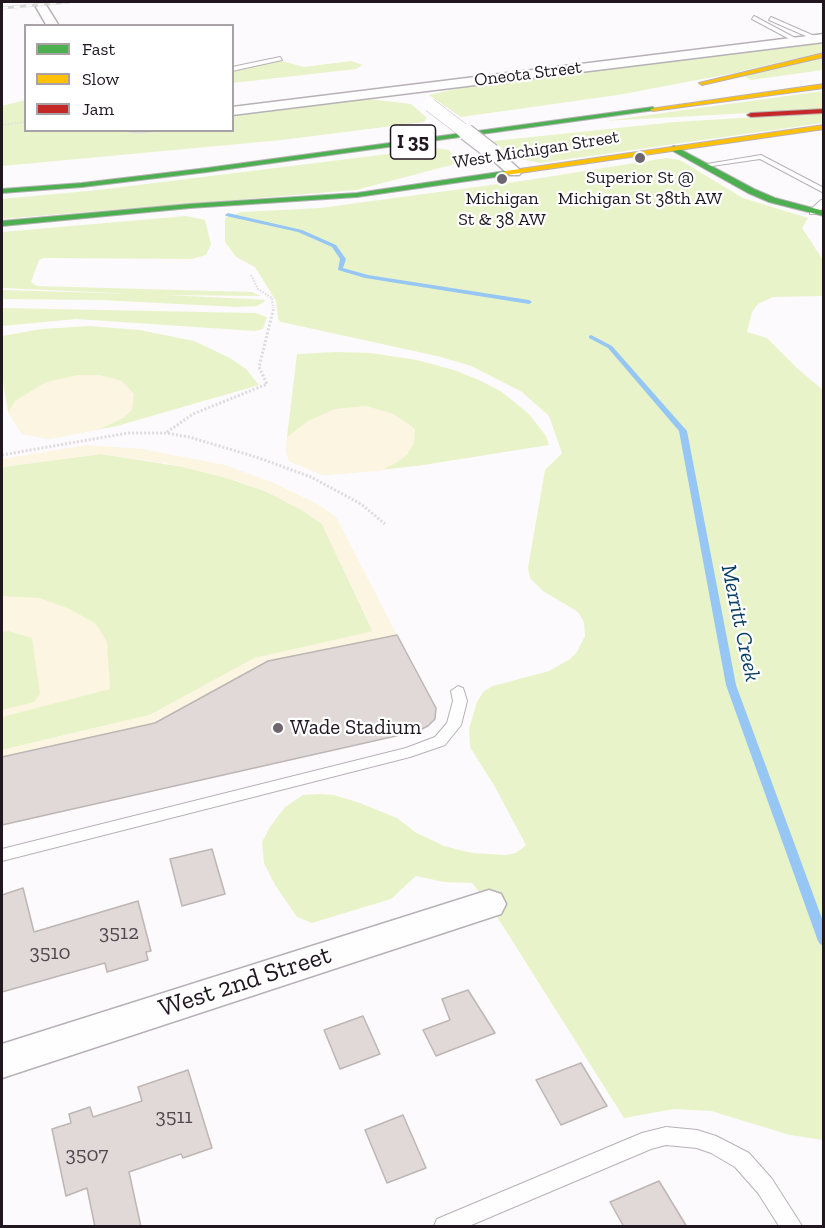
<!DOCTYPE html>
<style>
body{margin:0}
#map{position:relative;width:825px;height:1228px;overflow:hidden;background:#fdfafd;font-family:"Zilla Slab",serif}
canvas{display:block}
.frame{position:absolute;inset:0;border:3px solid #201721;pointer-events:none}
.legend{position:absolute;left:24px;top:24px;width:210px;height:108px;box-sizing:border-box;background:#fff;border:2px solid #a6a2a6;margin:0;padding:8px 10px;list-style:none;font-size:18px;color:#201721}
.legend li{display:flex;align-items:center;gap:12px;height:30px}
.legend b{width:30px;border:2px solid #a6a2a6}
</style>
<div id="map">
<canvas width="825" height="1228"></canvas>
<div class="frame"></div>
<ul class="legend">
<li><b style="height:8px;background:#4caf50"></b>Fast</li>
<li><b style="height:8px;background:#ffc107"></b>Slow</li>
<li><b style="height:8px;background:#c62828"></b>Jam</li>
</ul>
</div>
<script>
const c = document.querySelector('canvas').getContext('2d');
c.lineJoin = 'round';
function paint(path, color) { c.fillStyle = color; c.fill(path, 'evenodd'); }
const shape = rows => new Path2D(rows.map(r => 'M' + r).join(''));
function strokePath(path, color, width, dash) { c.strokeStyle = color; c.lineWidth = width; c.lineCap = dash ? 'butt' : 'round'; c.setLineDash(dash || []); c.stroke(path); }
function write(font, color, halo, rows, align = 'center') {
  c.font = font + ' "Zilla Slab",serif'; c.lineWidth = 4.5; c.setLineDash([]); c.textBaseline = 'middle'; c.strokeStyle = halo; c.fillStyle = color; for (const [text, x, y, turn = 0] of rows) {
    c.save(); c.translate(x, y); c.rotate((+turn || 0) * Math.PI / 180); c.textAlign = isNaN(turn) ? turn : align; if (halo) c.strokeText(text, 0, 0); c.fillText(text, 0, 0); c.restore();
  }
}
paint(shape([
 [823,43,823,52,734,73,618,95,461,117,429,95,463,87],
 [823,58,823,70,751,80,744,76],
 [351,61,363,65,356,69,233,83,233,70,265,63,282,61,304,67],
 [823,91,823,109,604,121,605,121],
 [370,99,411,104,427,118,424,122,282,140,2,166,2,106,25,100,26,130,232,130,233,114],
 [823,113,823,123,541,163,514,158,493,141,675,122],
 [436,148,449,150,459,163,356,190,2,219,2,199,98,190],
 [666,158,680,160,743,198,808,218,802,228,823,260,823,296,773,297,758,304,752,312,747,332,767,338,798,369,823,390,823,1140,790,1135,711,1111,674,1109,624,1118,489,904,472,883,444,882,416,876,391,899,312,923,297,917,275,885,264,863,262,842,270,827,285,807,303,795,319,794,334,795,360,803,397,818,415,832,444,846,472,853,506,855,516,853,526,845,495,787,470,747,469,729,477,702,484,691,493,686,549,671,570,659,577,652,585,636,584,622,578,612,543,591,530,578,528,568,545,470,562,453,549,416,522,392,471,366,437,356,281,322,278,319,276,301,255,267,236,257,225,242,225,218,241,212,320,208,528,180],
 [186,216,205,220,211,244,206,255,192,259,44,258,39,260,31,282,37,286,252,292,260,296,165,295,251,299,265,300,264,302,257,306,237,307,100,300,2,299,2,290,136,294,2,288,2,232],
 [2,308,255,313,267,317,263,329,255,331,76,319,2,326],
 [89,326,140,330,194,341,230,358,246,369,259,385,117,426,49,439,22,434,8,412,2,375,2,336,41,329],
 [335,352,371,353,417,360,454,370,479,380,502,392,529,414,546,436,549,445,417,466,349,473,323,475,289,461,286,450,287,437,297,354],
 [101,454,203,470,265,491,302,510,322,524,373,632,255,658,150,715,2,750,2,467]
]), '#e9f3c9');
paint(shape([
 [78,375,100,375,122,381,134,394,132,410,123,418,98,430,49,439,22,434,8,412,15,401,46,382],
 [366,406,394,414,415,429,414,443,407,455,396,463,379,471,323,475,289,461,286,450,287,437,308,421,335,409],
 [87,445,142,449,225,465,272,482,319,505,336,517,397,635,268,661,155,723,2,757,2,750,150,715,255,658,373,631,322,524,302,510,265,491,238,481,170,464,101,454,2,467,2,459],
 [2,596,39,598,70,609,96,624,107,642,110,689,2,717,2,710,34,702,40,694,32,638,8,631,2,632]
]), '#fcf5e2');
paint(shape([
 [228,213,302,230,336,245,346,259,343,268,368,275,529,300,532,302,529,304,365,278,338,270,340,259,332,247,298,232,226,216,225,215,228,213],
 [591,335,612,346,687,431,736,685,824,924,824,946,820,944,818,941,726,685,679,431,608,348,589,338,589,336,591,335]
]), '#96c6f4');
const building = shape([
 [397,635,436,708,435,719,428,726,418,731,2,825,2,757,155,723,268,661,397,635],
 [212,849,225,894,182,906,170,859,212,849],
 [23,888,34,932,138,901,151,951,146,952,148,960,107,972,105,963,2,992,2,895,23,888],
 [468,990,495,1033,436,1056,423,1030,450,1020,442,999,468,990],
 [363,1016,380,1054,340,1069,324,1030,363,1016],
 [581,1063,607,1106,561,1125,536,1080,581,1063],
 [188,1070,212,1148,183,1158,181,1154,129,1172,141,1227,95,1227,87,1188,66,1196,52,1129,71,1123,69,1114,90,1107,93,1117,142,1101,138,1087,188,1070],
 [403,1115,426,1168,387,1183,365,1130,403,1115],
 [659,1181,687,1227,624,1227,610,1202,659,1181]
]);
paint(building, '#e1d9d8');
strokePath(building, '#bdb6b4', 1.5);
const lane = shape([
 [754,16,799,40,800,41,795,42,752,19,754,16],
 [771,17,819,38,820,39,815,40,769,20,771,17],
 [280,57,282,60,232,71,232,67,280,57],
 [761,155,824,188,824,193,760,159,705,167,701,165,761,155],
 [821,200,824,200,824,207,816,214,810,214,810,210,821,200],
 [458,686,463,688,467,701,461,725,445,745,410,757,2,861,2,849,406,748,435,737,447,723,453,701,451,691,458,686],
 [666,1127,697,1130,716,1136,749,1153,772,1179,802,1226,779,1226,758,1193,735,1167,711,1153,697,1148,666,1145,651,1149,469,1226,434,1226,437,1219,642,1133,666,1127]
]);
const street = shape([
 [42,4,46,5,59,26,47,26,36,7,42,4],
 [824,34,824,42,232,115,232,107,824,34],
 [492,147,497,149,519,169,522,172,519,175,509,175,487,155,484,152,492,147],
 [489,890,501,894,506,904,501,914,2,1078,2,1044,489,890]
]);
const fast = shape([
 [653,107,655,110,207,172,82,187,2,193,2,189,82,183,207,168,653,107],
 [674,146,754,189,775,198,824,211,824,216,769,202,748,193,671,150,670,148,674,146],
 [506,171,510,173,509,175,357,197,190,208,2,226,2,221,190,204,357,193,506,171]
]);
const slow = shape([
 [824,53,824,57,702,85,699,83,824,53],
 [824,84,824,88,653,111,650,109,824,84],
 [824,125,824,129,506,175,502,173,506,171,824,125]
]);
const jam = shape([
 [824,109,824,113,751,117,747,115,751,113,824,109]
]);
strokePath(lane, '#b7b1b7', 2);
strokePath(street, '#b7b1b7', 3);
strokePath(fast, '#b7b1b7', 2);
strokePath(slow, '#b7b1b7', 2);
strokePath(jam, '#b7b1b7', 2);
strokePath(shape([
 [2,125,26,122],
 [113,130,137,133,176,130]
]), '#dddbde', 1.5, [1.5, 1.5]);
strokePath(shape([
 [132,132,146,132],
 [251,275,258,289,272,298,273,308]
]), '#dddbde', 2, [1.5, 1.5]);
strokePath(shape([
 [167,432,193,414,267,384,259,367,274,307],
 [2,455,128,433,166,433,189,437,256,457,311,477,361,504,385,524]
]), '#dddbde', 3, [2, 2]);
paint(lane, '#fffeff');
paint(street, '#fffeff');
paint(fast, '#4caf50');
paint(slow, '#ffc107');
paint(jam, '#c62828');
const rail = shape([
 [2,8,69,2]
]);
strokePath(rail, '#d8d7d8', 3);
strokePath(rail, '#fff', 2, [6]);
const streetBridgeFar1 = shape([
 [430,105,468,134]
]);
const streetBridge = shape([
 [466,132,492,152]
]);
strokePath(streetBridgeFar1, '#b7b1b7', 14, []);
strokePath(streetBridge, '#b7b1b7', 18, []);
strokePath(streetBridgeFar1, '#fffeff', 13);
strokePath(streetBridge, '#fffeff', 16);
for (const [x, y, r, color] of [
 [640,158,6,"#6d666e"],
 [502,179,6,"#6d666e"],
 [278,728,6,"#6d666e"]
]) { const dot = new Path2D(); dot.arc(x, y, r, 0, 2 * Math.PI); c.fillStyle = color; c.fill(dot); strokePath(dot, '#fff', 2); }
write('18px', '#201721', '#fff', [
 ["Oneota Street",528,74,-7],
 ["West Michigan Street",536,150,-9]
]);
write('18px', '#201721', '#fff', [
 ["Superior St @",640,178],
 ["Michigan St 38th AW",640,199],
 ["Michigan",502,199],
 ["St & 38 AW",502,220]
]);
for (const [x, y, w] of [
 [413,142,45]
]) { const box = new Path2D(); box.roundRect(x - w / 2, y - 17, w, 34, 4.5); c.fillStyle = '#fff'; c.fill(box); strokePath(box, '#201721', 1.5); }
write('bold 20px', '#201721', null, [
 ["I 35",413,142]
]);
write('21px', '#201721', '#fff', [
 ["Wade Stadium",290,728]
], 'left');
write('21px', '#50484f', null, [
 ["3512",119,933],
 ["3510",50,953],
 ["3511",174,1117],
 ["3507",87,1155]
]);
write('italic 22px', '#083d66', '#fff', [
 ["Merritt Creek",740,623,78]
]);
write('26px', '#201721', '#fff', [
 ["West 2nd Street",245,982,-18]
]);
</script>
